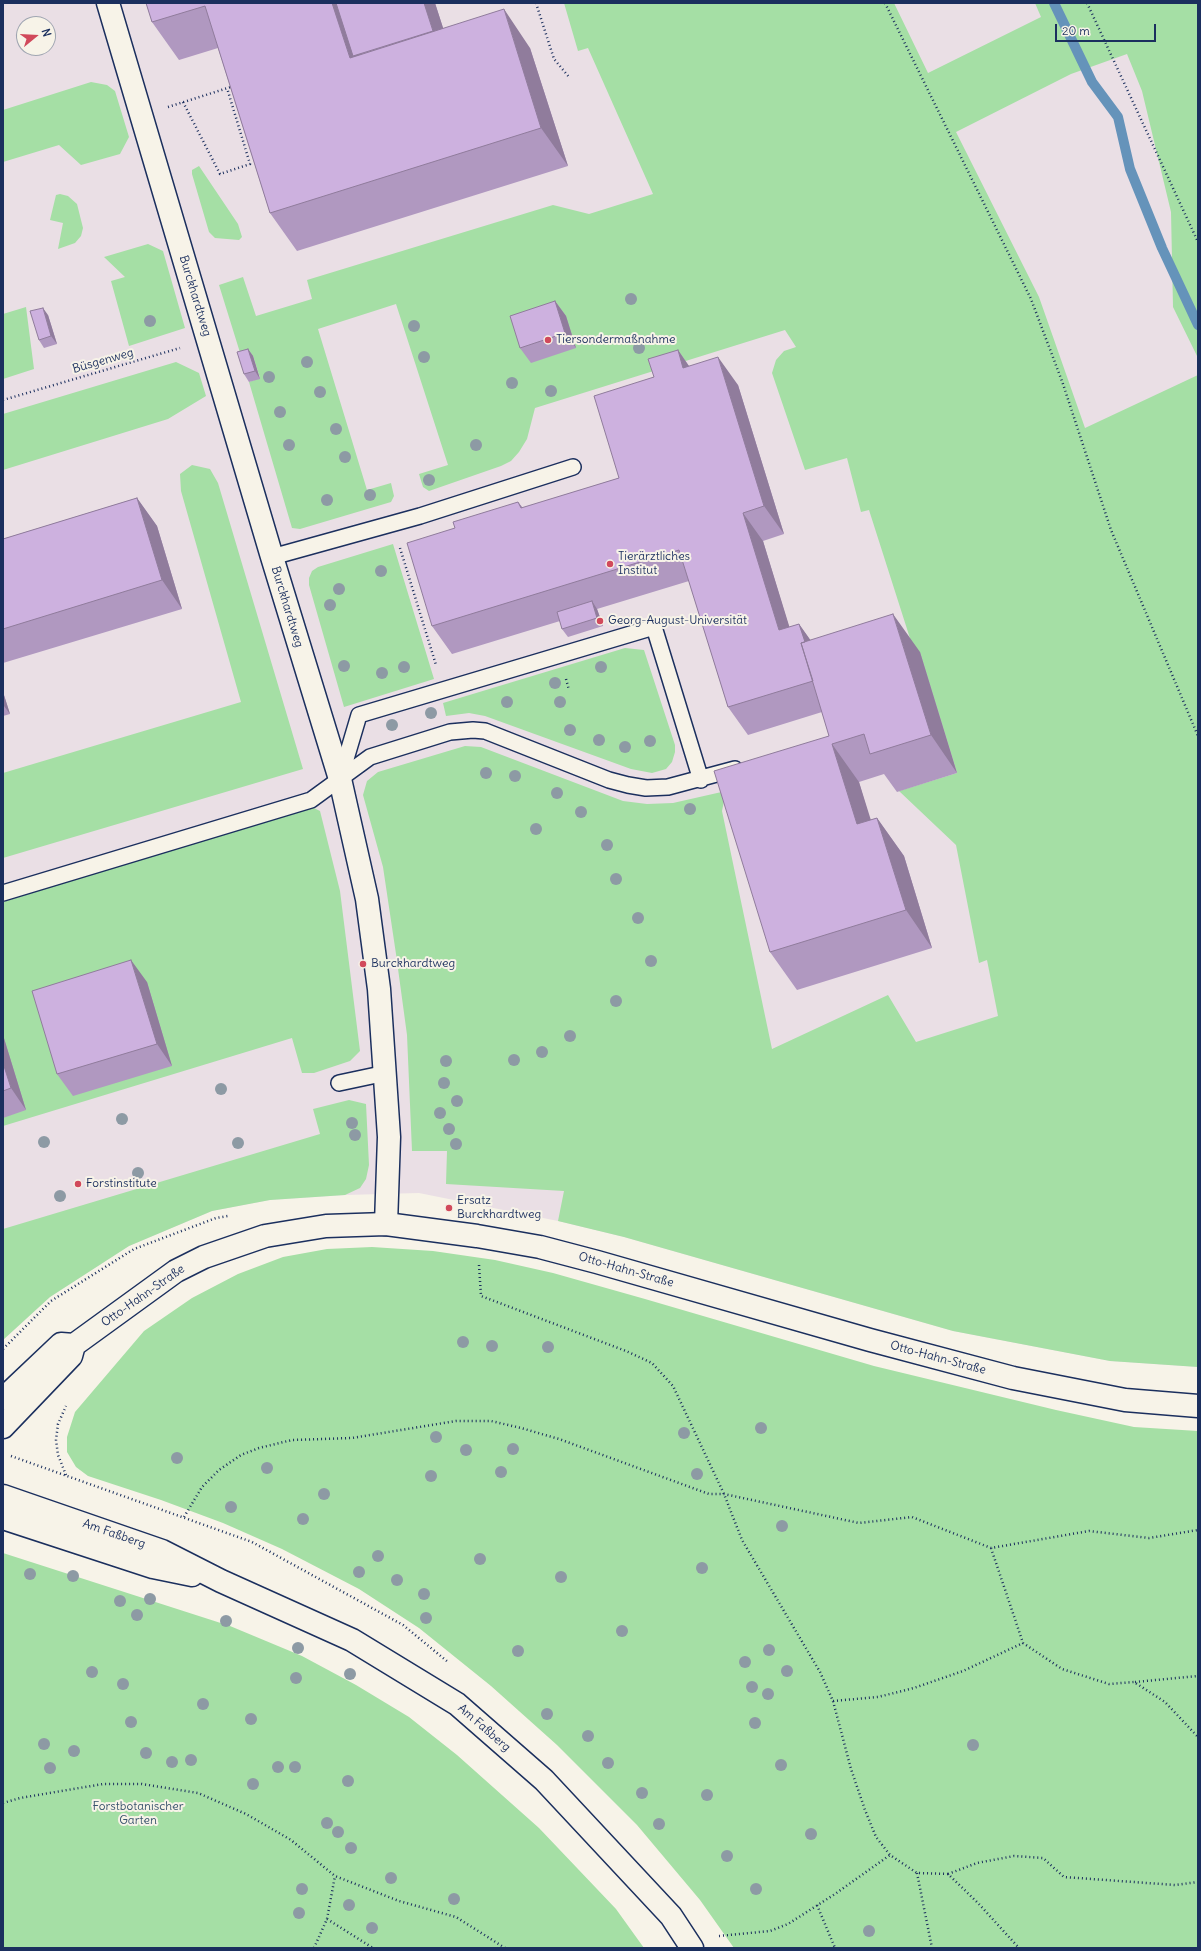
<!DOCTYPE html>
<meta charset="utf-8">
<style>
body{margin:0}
#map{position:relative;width:1201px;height:1951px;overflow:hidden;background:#f7f3e8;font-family:Delius,sans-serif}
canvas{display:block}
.frame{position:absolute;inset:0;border:4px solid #1b2f5e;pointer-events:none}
.north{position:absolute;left:16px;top:16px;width:40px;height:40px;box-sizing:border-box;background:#f7f3e8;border:1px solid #9fa5b1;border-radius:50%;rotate:72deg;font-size:11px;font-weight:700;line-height:16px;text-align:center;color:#1b2f5e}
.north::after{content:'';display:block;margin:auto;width:14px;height:18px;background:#d1495b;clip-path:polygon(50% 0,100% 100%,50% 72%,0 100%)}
.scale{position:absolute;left:1055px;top:24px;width:101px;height:18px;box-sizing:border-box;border:2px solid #1b2f5e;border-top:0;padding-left:5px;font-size:12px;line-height:14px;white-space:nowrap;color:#1b2f5e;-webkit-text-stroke:3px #f7f3e8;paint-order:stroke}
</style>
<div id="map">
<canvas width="1201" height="1951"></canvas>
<div class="frame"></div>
<div class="north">N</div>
<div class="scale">20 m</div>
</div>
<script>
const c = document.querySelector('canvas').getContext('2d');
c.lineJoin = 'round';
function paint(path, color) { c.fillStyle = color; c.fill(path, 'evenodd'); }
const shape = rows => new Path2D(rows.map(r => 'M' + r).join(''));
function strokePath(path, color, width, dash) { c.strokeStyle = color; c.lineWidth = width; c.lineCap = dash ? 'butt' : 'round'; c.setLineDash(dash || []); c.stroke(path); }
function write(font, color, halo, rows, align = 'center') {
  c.font = font + ' Delius,sans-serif'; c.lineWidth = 4; c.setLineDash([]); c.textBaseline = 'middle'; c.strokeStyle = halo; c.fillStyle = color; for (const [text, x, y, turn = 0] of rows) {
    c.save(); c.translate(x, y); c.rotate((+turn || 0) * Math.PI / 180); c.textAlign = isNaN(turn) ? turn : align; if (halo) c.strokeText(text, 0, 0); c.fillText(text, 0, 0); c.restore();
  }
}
paint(shape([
 [3,3,1198,3,1198,1367,1110,1361,953,1331,624,1237,558,1221,419,1193,345,1195,270,1200,212,1211,129,1246,50,1297,3,1340],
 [24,24,48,24,48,48,24,48]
]), '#eadfe5');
paint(shape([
 [564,3,894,3,928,73,1041,17,1035,3,1198,3,1198,358,1173,307,1171,212,1142,91,1127,54,1071,74,956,132,1039,297,1085,428,1198,375,1198,1367,1110,1361,953,1331,624,1237,558,1221,564,1191,446,1184,447,1151,412,1151,407,1035,396,954,383,867,363,795,367,781,378,772,465,746,481,747,623,801,647,804,673,803,726,791,722,811,772,1049,888,995,916,1042,998,1016,987,960,979,963,956,845,899,791,957,773,920,653,915,654,869,510,861,512,847,458,805,470,772,373,776,360,784,351,796,347,785,330,535,408,527,439,519,452,511,461,501,466,429,491,423,487,419,474,448,465,396,304,318,329,367,490,391,483,394,496,391,502,300,529,292,528,249,382,260,378,253,356,242,359,219,285,243,277,256,316,312,299,307,280,553,205,589,214,653,194,588,48,578,51],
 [91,82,107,85,115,91,129,137,120,154,81,165,59,145,3,162,3,110],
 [199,166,238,224,242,237,239,240,215,238,209,232,192,174,192,170],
 [60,194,68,196,77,204,83,228,81,236,75,243,58,249,63,223,50,220,56,195],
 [148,244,163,251,185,328,129,346,111,281,125,277,104,257],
 [26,307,34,369,3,379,3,314],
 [176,362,199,373,206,396,168,419,3,470,3,414],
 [192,465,210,469,218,483,303,769,3,858,3,773,241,702,181,491,180,474],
 [393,544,434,679,344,707,309,585,309,578,312,571,318,567],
 [625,648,644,650,675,745,675,752,672,762,666,769,652,773,631,769,485,716,469,713,446,716,443,703],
 [310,806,320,811,340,891,360,1051,350,1061,314,1073,302,1073,292,1038,3,1126,3,902],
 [349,1100,366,1104,369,1165,366,1179,360,1188,345,1195,270,1200,212,1211,129,1246,50,1297,3,1340,3,1229,320,1134,313,1109],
 [372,1247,433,1251,495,1260,553,1273,645,1299,874,1366,1056,1410,1134,1427,1198,1431,1198,1948,734,1948,700,1900,637,1825,557,1745,491,1686,419,1628,359,1589,282,1549,223,1523,161,1500,88,1476,76,1467,67,1452,67,1437,75,1412,144,1331,192,1298,238,1274,283,1257,327,1249],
 [3,1553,230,1626,302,1656,356,1685,409,1717,457,1755,539,1828,616,1909,644,1948,3,1948]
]), '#a5dfa5');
strokePath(shape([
 [1054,3,1092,82,1118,117,1130,169,1162,248,1198,325]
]), '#6593ba', 10);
const lane = shape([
 [272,557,420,516,573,467],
 [340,779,359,715,654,627,701,780],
 [3,893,311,800,370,757,450,732,473,730,485,731,609,780,628,785,646,788,668,787,735,769],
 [339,1083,386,1073]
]);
const street = shape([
 [108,3,272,557,340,779,367,899,379,989,389,1137,386,1224]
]);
const secondary = shape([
 [3,1399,61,1344,74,1345],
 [3,1427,71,1356,74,1345,176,1271,204,1257,265,1236,326,1226,386,1224,477,1236,540,1247,597,1262,870,1340,1013,1378,1125,1400,1198,1406],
 [3,1496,162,1551,221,1581,352,1640,457,1704,544,1780,671,1916,692,1948],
 [3,1518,153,1567,192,1575]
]);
strokePath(lane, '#1b2f5e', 18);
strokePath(street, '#1b2f5e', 25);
strokePath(secondary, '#1b2f5e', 25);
strokePath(shape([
 [536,3,554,59,569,77],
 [885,3,1031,299,1063,384,1111,530,1198,736],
 [1087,3,1198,242],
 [183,102,220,174,250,164,227,88],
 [168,107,234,86],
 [3,400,180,348],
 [400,548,436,665],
 [566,679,569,690],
 [479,1265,481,1296,626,1351,652,1363,673,1386,724,1494,742,1540,820,1672,833,1701,851,1769,865,1810,876,1837,890,1855,917,1873,948,1874,978,1903,1019,1948],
 [3,1349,51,1301,134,1249,216,1218,228,1216],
 [11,1456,252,1542,403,1625,448,1662],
 [66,1475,58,1455,56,1440,58,1424,66,1406],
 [184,1517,202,1487,219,1470,241,1455,259,1448,292,1440,352,1438,456,1421,491,1421,521,1428,559,1439,709,1494,724,1494,859,1523,912,1517,991,1548,1089,1531,1149,1538,1198,1530],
 [991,1548,1023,1643,1062,1669,1109,1684,1134,1682,1165,1702,1198,1737],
 [1135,1682,1198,1676],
 [833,1701,878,1697,914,1688,963,1671,1023,1643],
 [3,1803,20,1798,103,1784,142,1784,198,1793,246,1814,291,1840,335,1876,399,1901,456,1917,505,1948],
 [917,1873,932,1948],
 [948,1874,977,1863,1014,1856,1043,1858,1064,1877,1175,1885,1198,1882],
 [817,1905,835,1948],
 [327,1919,373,1948],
 [719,1936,770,1931,788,1924,835,1894,890,1855],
 [314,1948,327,1919,335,1876]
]), '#1b2f5e', 2.5, [1, 3]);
strokePath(lane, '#f7f3e8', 15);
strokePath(street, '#f7f3e8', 22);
strokePath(secondary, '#f7f3e8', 22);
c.fillStyle = '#8d9aa4';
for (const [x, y] of [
 [631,299],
 [150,321],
 [414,326],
 [639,348],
 [424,357],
 [307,362],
 [269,377],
 [512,383],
 [551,391],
 [320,392],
 [280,412],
 [336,429],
 [289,445],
 [476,445],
 [345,457],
 [429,480],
 [370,495],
 [327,500],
 [381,571],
 [339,589],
 [330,605],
 [344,666],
 [404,667],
 [601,667],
 [382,673],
 [555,683],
 [507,702],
 [560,702],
 [431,713],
 [392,725],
 [570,730],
 [599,740],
 [650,741],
 [625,747],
 [486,773],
 [515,776],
 [557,793],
 [690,809],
 [581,812],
 [536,829],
 [607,845],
 [616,879],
 [638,918],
 [651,961],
 [616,1001],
 [570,1036],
 [542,1052],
 [514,1060],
 [446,1061],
 [444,1083],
 [221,1089],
 [457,1101],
 [440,1113],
 [122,1119],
 [352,1123],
 [449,1129],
 [355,1135],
 [44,1142],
 [238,1143],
 [456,1144],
 [138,1173],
 [60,1196],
 [463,1342],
 [492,1346],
 [548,1347],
 [761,1428],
 [684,1433],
 [436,1437],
 [513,1449],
 [466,1450],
 [177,1458],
 [267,1468],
 [501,1472],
 [697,1474],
 [431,1476],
 [324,1494],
 [231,1507],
 [303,1519],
 [782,1526],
 [378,1556],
 [480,1559],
 [702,1568],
 [359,1572],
 [30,1574],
 [73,1576],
 [561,1577],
 [397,1580],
 [424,1594],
 [150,1599],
 [120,1601],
 [137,1615],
 [426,1618],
 [226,1621],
 [622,1631],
 [298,1648],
 [769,1650],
 [518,1651],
 [745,1662],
 [787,1671],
 [92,1672],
 [350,1674],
 [296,1678],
 [123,1684],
 [752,1687],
 [768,1694],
 [203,1704],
 [547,1714],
 [251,1719],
 [131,1722],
 [755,1723],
 [588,1736],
 [44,1744],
 [973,1745],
 [74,1751],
 [146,1753],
 [191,1760],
 [172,1762],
 [608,1763],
 [781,1765],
 [278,1767],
 [295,1767],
 [50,1768],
 [348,1781],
 [253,1784],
 [642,1793],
 [707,1795],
 [327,1823],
 [659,1824],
 [338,1832],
 [811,1834],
 [351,1848],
 [727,1856],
 [391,1878],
 [302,1889],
 [756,1889],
 [454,1899],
 [349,1905],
 [299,1913],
 [372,1928],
 [869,1931]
]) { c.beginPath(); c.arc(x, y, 6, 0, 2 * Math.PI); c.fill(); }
paint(shape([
 [146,3,435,3,443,28,530,48,568,166,297,251,270,213,218,48,179,60,152,22],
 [555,301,566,316,576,348,531,363,520,348],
 [48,315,57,344,44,348,39,340],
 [248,349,253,356,260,379,249,382,244,374],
 [678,350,689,366,738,385,784,534,763,541,789,627,799,624,810,640,920,652,957,773,897,792,884,774,859,782,870,820,877,818,904,856,932,948,797,990,770,952,829,736,822,712,748,735,728,707,689,581,597,609,603,626,568,637,562,629,560,621,452,654,432,626,455,528,518,502,523,508,619,478,654,377],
 [137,498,157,526,182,609,3,663,3,539],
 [3,692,10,714,3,716],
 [147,982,172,1066,73,1096,57,1074],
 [3,1035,26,1110,3,1118]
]), '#b098c0');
paint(shape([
 [332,3,345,3,366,65,350,58],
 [424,3,435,3,457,71,437,43],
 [504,9,530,48,568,166,541,128],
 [555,301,566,316,576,348,565,333],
 [43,308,48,315,57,344,51,336],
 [248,349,253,356,260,379,255,371],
 [678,350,697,378,683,368],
 [718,357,738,385,784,534,764,506],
 [137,498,157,526,182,609,162,580],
 [518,502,538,530,521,508],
 [743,513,763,541,799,658,779,630],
 [592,601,597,609,603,626,597,618],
 [893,614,920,652,957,773,931,735],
 [799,624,819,652,816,680],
 [3,692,10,714,4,706,3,702],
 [832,744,859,782,884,862,857,824],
 [877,818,904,856,932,948,906,910],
 [131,960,147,982,172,1066,157,1044],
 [3,1035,26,1110,11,1088,3,1063]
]), '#907c9c');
const building = shape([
 [146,3,332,3,350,58,504,9,541,128,270,213,205,6,152,22,146,3],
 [336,3,424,3,433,31,353,56,336,3],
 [555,301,565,333,520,348,510,316,555,301],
 [43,308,51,336,39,340,30,311,43,308],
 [248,349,255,371,244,374,237,352,248,349],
 [678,350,683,368,718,357,764,506,743,513,779,630,799,624,805,642,801,643,813,681,728,707,679,550,432,626,407,543,455,528,453,522,518,502,521,508,619,478,594,396,654,377,648,359,678,350],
 [137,498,162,580,3,629,3,539,137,498],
 [592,601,597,618,562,629,557,612,592,601],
 [893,614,931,735,870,754,864,734,832,744,857,824,877,818,906,910,770,952,714,771,829,736,801,643,893,614],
 [131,960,157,1044,57,1074,32,991,131,960],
 [3,1063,11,1088,3,1091,3,1063]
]);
paint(building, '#cdb1df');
strokePath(building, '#907c9c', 1);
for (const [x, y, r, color] of [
 [548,340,4,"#d1495b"],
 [610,564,4,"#d1495b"],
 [600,621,4,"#d1495b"],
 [363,964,4,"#d1495b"],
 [78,1184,4,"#d1495b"],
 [449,1208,4,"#d1495b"]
]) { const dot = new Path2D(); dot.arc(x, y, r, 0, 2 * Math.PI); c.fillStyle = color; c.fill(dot); strokePath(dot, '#f7f3e8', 1.5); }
write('12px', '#1b2f5e', '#f7f3e8', [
 ["Burckhardtweg",195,296,73],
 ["Büsgenweg",103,361,-16],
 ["Burckhardtweg",287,607,73],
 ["Otto-Hahn-Straße",626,1270,16],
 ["Otto-Hahn-Straße",143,1296,-35],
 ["Otto-Hahn-Straße",938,1358,15],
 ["Am Faßberg",114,1534,19],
 ["Am Faßberg",484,1728,41]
]);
write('12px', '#1b2f5e', '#f7f3e8', [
 ["Tiersondermaßnahme",556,340],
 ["Tierärztliches",618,557],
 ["Institut",618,571],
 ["Georg-August-Universität",608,621],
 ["Burckhardtweg",371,964],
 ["Forstinstitute",86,1184],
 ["Ersatz",457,1201],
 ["Burckhardtweg",457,1215]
], 'left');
write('12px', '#37526c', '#f7f3e8', [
 ["Forstbotanischer",138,1807],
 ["Garten",138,1821]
]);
</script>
